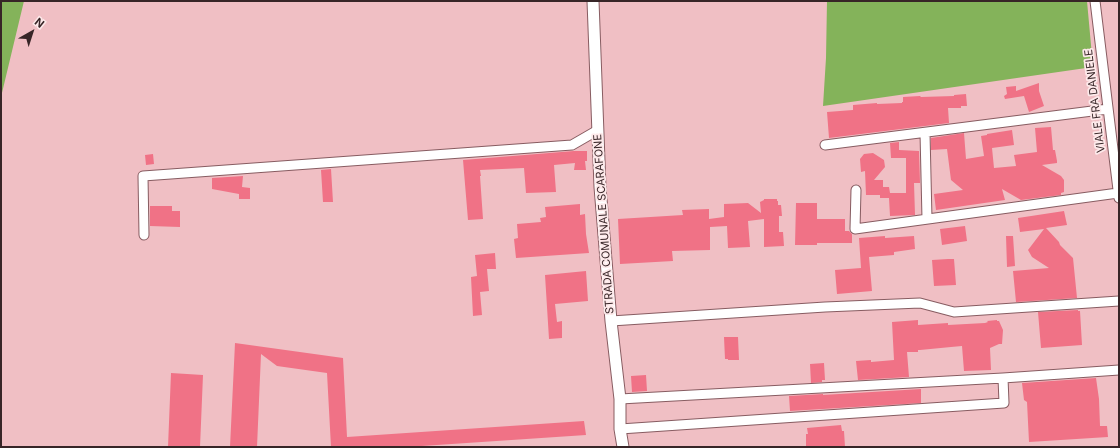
<!DOCTYPE html>
<style>
body{margin:0}
#map{position:relative;width:1120px;height:448px;overflow:hidden;background:#f0bfc4;font-family:Inter,sans-serif}
canvas{display:block}
.frame{position:absolute;inset:0;border:2px solid #372527;pointer-events:none}
.north{position:absolute;left:12px;top:12px;width:40px;height:40px;-webkit-text-stroke:3px #fde9ea;paint-order:stroke;rotate:39deg;font-size:11px;font-weight:700;line-height:16px;text-align:center;color:#372527}
.north::after{content:'';display:block;margin:auto;width:14px;height:18px;background:#372527;clip-path:polygon(50% 0,100% 100%,50% 72%,0 100%)}
</style>
<div id="map">
<canvas width="1120" height="448"></canvas>
<div class="frame"></div>
<div class="north">N</div>
</div>
<script>
const c = document.querySelector('canvas').getContext('2d');
c.lineJoin = 'round';
function paint(path, color) { c.fillStyle = color; c.fill(path, 'evenodd'); }
const shape = rows => new Path2D(rows.map(r => 'M' + r).join(''));
function strokePath(path, color, width, dash) { c.strokeStyle = color; c.lineWidth = width; c.lineCap = dash ? 'butt' : 'round'; c.setLineDash(dash || []); c.stroke(path); }
function write(font, color, halo, rows, align = 'center') {
  c.font = font + ' Inter,sans-serif'; c.lineWidth = 3.5; c.setLineDash([]); c.textBaseline = 'middle'; c.strokeStyle = halo; c.fillStyle = color; for (const [text, x, y, turn = 0] of rows) {
    c.save(); c.translate(x, y); c.rotate((+turn || 0) * Math.PI / 180); c.textAlign = isNaN(turn) ? turn : align; if (halo) c.strokeText(text, 0, 0); c.fillText(text, 0, 0); c.restore();
  }
}
paint(shape([
 [1,1,24,1,1,97],
 [827,1,1087,1,1093,67,823,106,826,58]
]), '#84b35a');
paint(shape([
 [1039,83,1039,91,1044,106,1029,112,1024,96,1005,99,1004,96,1007,94,1006,87,1016,86,1016,91],
 [966,94,967,106,961,106,961,108,948,108,949,123,829,138,827,112,853,110,853,105,877,103,877,104,902,103,902,102,903,102,903,97,920,96,921,97,954,96,954,95],
 [1051,127,1053,150,1055,150,1057,161,1057,163,1042,165,1061,176,1064,180,1064,192,1061,193,1061,195,1021,200,1002,189,1005,200,936,210,934,194,963,190,951,180,947,149,931,150,931,138,964,133,966,159,984,156,981,136,987,135,987,134,1012,130,1014,145,992,148,994,168,1016,166,1014,155,1037,152,1035,128],
 [899,142,899,150,919,151,920,183,914,183,915,215,890,216,889,198,880,198,880,195,866,195,865,171,861,172,860,159,864,154,873,153,884,160,885,167,874,180,883,180,883,187,889,187,890,193,906,193,906,158,891,158,890,143],
 [574,151,587,151,587,161,585,161,586,170,574,170,575,163,554,165,556,192,526,193,524,168,480,170,481,176,480,176,483,219,468,220,463,160],
 [153,154,154,164,146,165,145,155],
 [331,169,333,202,323,202,321,170],
 [243,176,242,187,250,188,250,199,239,199,239,194,212,189,212,178],
 [764,199,777,199,777,201,778,201,778,205,781,205,782,216,779,216,779,232,783,232,784,246,764,247,764,219,748,221,750,247,728,248,727,226,710,227,710,250,672,251,673,261,620,264,618,219,683,215,682,210,709,209,709,219,724,217,724,204,748,203,761,213,760,202,764,200],
 [796,203,817,203,817,219,845,219,845,231,849,231,852,234,852,243,817,243,817,245,795,245],
 [580,204,580,215,585,214,586,234,589,253,516,258,514,239,518,238,517,224,541,222,540,218,546,217,545,207],
 [150,206,172,206,172,211,180,211,180,227,150,226],
 [1064,211,1067,225,1046,228,1059,242,1060,245,1073,258,1077,298,1016,302,1013,271,1049,268,1032,257,1028,250,1044,229,1020,232,1018,218],
 [965,226,967,241,942,245,940,229],
 [885,236,885,238,914,236,915,249,894,252,894,255,869,257,872,291,837,294,835,270,861,268,859,238],
 [1006,236,1013,236,1015,266,1007,267],
 [495,253,496,269,487,269,489,291,480,292,482,315,473,316,471,277,477,276,475,255],
 [948,259,954,259,956,285,934,286,932,260],
 [586,271,588,301,555,304,557,322,562,321,562,338,549,339,545,275],
 [1078,310,1078,311,1080,311,1082,345,1041,348,1038,312],
 [918,320,918,325,948,323,948,325,985,323,988,322,987,321,997,320,997,321,999,321,1003,330,1002,344,999,344,990,348,991,370,964,371,962,346,951,347,920,350,918,350,918,352,907,352,909,377,858,380,856,361,871,360,871,362,894,360,892,322],
 [724,337,738,337,739,360,728,360,728,359,725,359],
 [235,343,343,358,347,437,584,421,586,435,407,447,331,447,327,373,277,366,261,354,257,447,230,447],
 [824,363,825,380,822,380,822,382,811,383,810,364],
 [171,373,203,375,200,447,168,447],
 [646,375,647,391,632,392,631,376],
 [1096,378,1099,399,1100,426,1107,426,1108,437,1029,442,1027,402,1024,400,1022,383],
 [921,389,921,403,790,411,789,396,823,394,823,395],
 [841,425,842,431,844,431,845,447,806,447,806,434,808,434,807,428]
]), '#f07286');
const minor = shape([
 [1095,1,1119,198],
 [925,133,927,219],
 [825,145,1108,109],
 [856,190,855,229,1118,193],
 [144,235,143,176,572,145,598,130],
 [611,321,825,307,920,303,954,312,1119,301],
 [620,399,1003,378,1119,370],
 [620,429,1004,403,1003,378]
]);
const tertiary = shape([
 [593,1,600,187,611,321,620,399,620,429,623,447]
]);
strokePath(minor, '#875c61', 11);
strokePath(tertiary, '#875c61', 13);
strokePath(minor, '#fff', 9);
strokePath(tertiary, '#fff', 11);
write('11px', '#372527', '#fde9ea', [
 ["VIALE FRA DANIELE",1095,101,-97],
 ["STRADA COMUNALE SCARAFONE",604,224,-94]
]);
</script>
